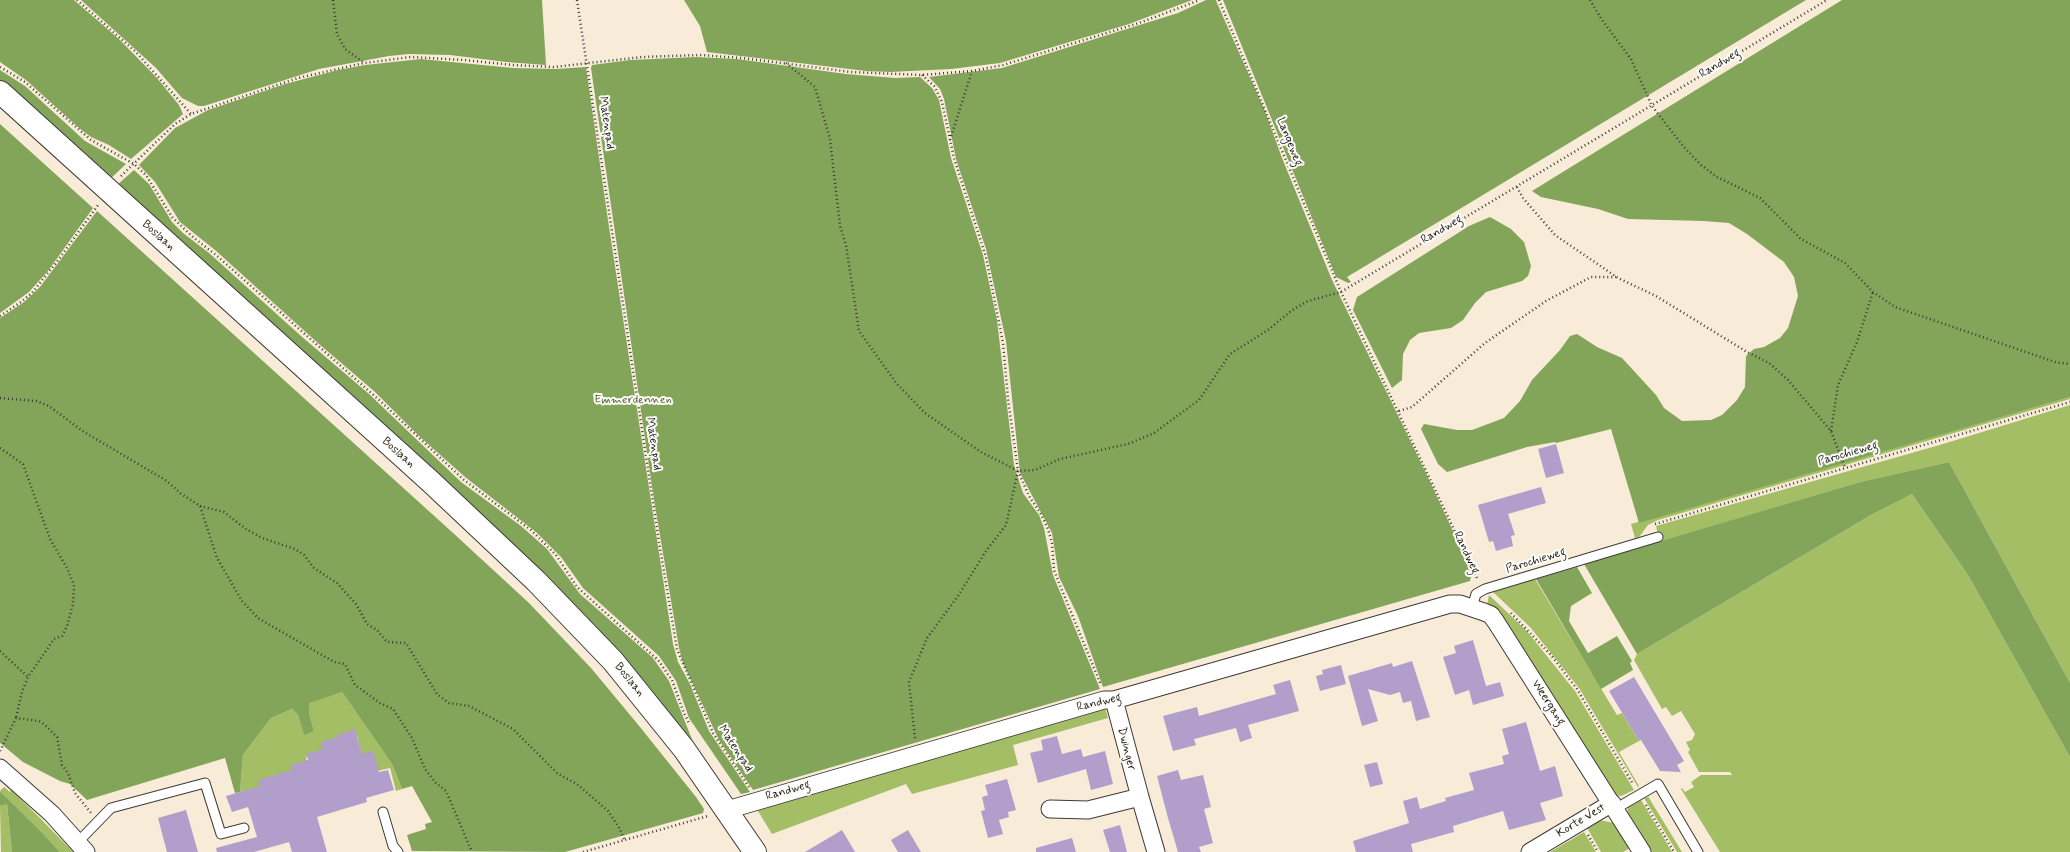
<!DOCTYPE html>
<style>
body{margin:0}
canvas{display:block;background:#f8ebd8}
</style>
<canvas width="2070" height="852"></canvas>
<script>
const c = document.querySelector('canvas').getContext('2d');
c.lineJoin = 'round';
function paint(path, color) { c.fillStyle = color; c.fill(path, 'evenodd'); }
const shape = rows => new Path2D(rows.map(r => 'M' + r).join(''));
function strokePath(path, color, width, dash) { c.strokeStyle = color; c.lineWidth = width; c.lineCap = dash ? 'butt' : 'round'; c.setLineDash(dash || []); c.stroke(path); }
function write(font, color, halo, rows, align = 'center') {
  c.font = font + ' Mynerve,sans-serif'; c.lineWidth = 4; c.setLineDash([]); c.textBaseline = 'middle'; c.strokeStyle = halo; c.fillStyle = color; for (const [text, x, y, turn = 0] of rows) {
    c.save(); c.translate(x, y); c.rotate((+turn || 0) * Math.PI / 180); c.textAlign = isNaN(turn) ? turn : align; if (halo) c.strokeText(text, 0, 0); c.fillText(text, 0, 0); c.restore();
  }
}
paint(shape([
 [2070,397,2070,399,1658,520,1648,525,1639,537,1635,538,1631,524],
 [2070,405,2070,683,1949,462,1860,482,1660,542,1656,526,1943,444],
 [1912,494,1968,575,2070,757,2070,852,1720,852,1681,789,1682,788,1685,792,1694,787,1691,782,1701,775,1732,775,1730,772,1699,772,1688,752,1690,750,1686,742,1692,740,1695,734,1681,711,1672,716,1666,707,1662,709,1634,660,1637,654,1871,515],
 [1535,579,1617,715,1622,713,1639,741,1619,752,1639,786,1638,787,1579,688,1530,627,1493,592],
 [1489,595,1526,630,1575,691,1634,790,1621,796,1614,794,1487,605],
 [342,692,392,764,402,789,396,791,390,768,377,771,362,756,357,735,326,752,306,757,307,762,296,777,240,792,243,755,271,718,292,709,298,715,304,734,314,731,309,713,308,702],
 [1105,707,1108,718,1013,745,1018,765,912,794,906,784,772,834,755,806],
 [4,787,10,792,11,790,39,817,73,852,60,852,0,791],
 [1649,797,1649,798,1682,852,1677,852,1644,798],
 [1641,800,1672,852,1650,852,1627,815,1628,807],
 [7,804,12,852,1,852,0,806],
 [1599,820,1614,823,1632,847,1623,852,1601,852,1586,826],
 [1584,832,1596,852,1550,852]
]), '#a3be65');
paint(shape([
 [0,0,74,0,120,40,157,78,179,105,183,114,131,159,109,145,91,137,78,127,26,80,0,62],
 [81,0,542,0,546,65,506,62,450,55,409,54,389,56,319,69,204,106,198,106,182,98,156,68],
 [684,0,1192,0,1129,24,1000,63,951,69,890,72,866,71,707,52,700,26],
 [1206,0,1216,0,1217,3,1265,111,1282,158,1332,280,1426,473,1466,559,1471,577,1470,581,1103,687,1078,616,1059,577,1052,533,1020,473,1006,341,986,249,956,159,944,99,940,89,929,77,1002,68,1178,13],
 [1223,0,1806,0,1347,277,1351,282,1348,283,1336,277],
 [1842,0,2070,0,2070,397,1639,523,1611,429,1556,443,1555,442,1527,447,1447,472,1438,464,1421,429,1424,424,1457,430,1472,430,1504,418,1520,401,1532,380,1560,350,1570,336,1577,334,1597,347,1622,358,1656,395,1664,408,1682,421,1711,420,1722,415,1737,400,1745,387,1746,356,1754,349,1764,347,1780,338,1788,328,1798,296,1794,277,1784,262,1747,234,1729,223,1704,221,1628,219,1598,209,1541,197,1532,191],
 [696,57,737,59,846,74,895,78,920,77,932,88,939,100,951,158,983,255,997,320,1014,465,1023,493,1039,515,1044,528,1053,575,1100,689,753,790,719,740,683,663,679,648,654,500,591,68,592,65,630,60],
 [421,59,513,68,556,69,586,67,609,227,673,644,678,662,690,684,709,731,750,792,741,794,689,718,676,681,659,656,583,588,561,557,536,532,465,477,419,436,374,391,319,344,215,250,180,222,155,182,139,165,175,128,208,110,285,84,338,70,365,65],
 [0,70,25,86,85,141,126,164,109,180,0,80],
 [0,124,93,208,48,271,29,292,0,313],
 [134,170,149,184,172,222,183,233,209,253,301,336,369,394,461,482,521,526,547,549,580,594,653,658,669,681,695,747,646,684,615,648,116,186],
 [97,211,452,532,529,603,591,668,640,727,696,797,704,809,703,813,565,852,412,851,407,835,426,829,425,824,432,822,412,786,402,789,392,764,342,692,309,703,309,713,314,731,304,735,298,715,292,709,271,718,243,755,240,792,235,793,225,758,87,800,70,784,60,781,23,762,0,743,0,318,24,302,40,287],
 [1490,217,1511,229,1524,242,1531,266,1528,276,1522,281,1486,292,1475,303,1463,320,1451,328,1419,333,1410,340,1403,354,1402,380,1392,388,1353,310,1357,297,1469,226],
 [1949,462,2070,683,2070,757,1968,575,1912,494,1871,515,1637,654,1584,564,1860,482],
 [1577,567,1592,593,1571,606,1569,621,1579,638,1588,653,1617,636,1632,661,1630,663,1633,670,1601,689,1536,579],
 [0,791,43,834,60,852,12,852,7,804,0,806]
]), '#82a55a');
paint(shape([
 [1556,444,1564,473,1546,478,1538,449],
 [1541,487,1546,503,1508,514,1515,535,1511,536,1513,546,1496,551,1493,541,1489,542,1478,505],
 [1473,640,1486,686,1500,682,1504,696,1473,705,1469,690,1455,695,1443,657,1456,653,1454,646],
 [1412,661,1430,717,1416,721,1411,701,1403,703,1400,692,1390,695,1368,689,1378,721,1362,726,1348,676,1392,663,1393,667],
 [1341,665,1346,684,1320,691,1316,676,1323,674,1322,670],
 [1634,677,1684,761,1677,765,1681,772,1660,771,1641,740,1639,741,1609,691],
 [1290,680,1299,711,1248,725,1252,738,1240,742,1236,728,1194,739,1196,745,1173,751,1163,716,1197,707,1199,716,1276,694,1273,685],
 [1526,722,1540,771,1555,766,1563,796,1540,803,1546,820,1509,830,1503,811,1453,826,1454,832,1411,844,1413,852,1356,852,1353,841,1409,823,1403,801,1417,797,1420,809,1446,801,1445,798,1474,790,1469,773,1504,764,1502,756,1509,754,1502,729],
 [355,729,362,754,373,751,379,772,388,770,394,790,366,798,367,802,317,817,327,852,292,852,289,842,254,852,217,852,216,848,257,837,248,807,232,812,226,796,260,786,258,780,292,770,291,765,308,760,306,754,323,749,321,742,338,737,337,735],
 [1057,736,1062,754,1081,749,1083,757,1105,751,1113,784,1091,790,1086,769,1038,783,1030,753,1043,750,1041,740],
 [1377,762,1383,784,1370,787,1364,765],
 [1178,770,1181,780,1203,775,1211,807,1204,809,1213,843,1199,847,1201,852,1178,852,1168,818,1157,776],
 [1007,779,1016,810,1008,812,1009,817,999,820,1003,834,988,838,981,811,985,810,982,797,988,795,985,785],
 [186,810,198,852,167,852,158,818],
 [1120,825,1127,852,1110,852,1103,830],
 [842,830,855,852,805,852],
 [908,830,921,852,898,852,891,840],
 [1072,838,1076,852,1036,852,1036,848]
]), '#b29ecb');
const service = shape([
 [1472,608,1476,594,1485,589,1658,537],
 [1615,809,1658,784,1698,852],
 [383,812,393,846,398,852],
 [77,843,111,808,205,783,221,834,244,828]
]);
const minor = shape([
 [0,768,52,814,86,852],
 [1140,797,1156,852],
 [1050,809,1088,810,1140,797,1114,700],
 [727,810,1104,700,1114,700,1450,604,1460,604,1484,612,1491,615,1496,622,1642,852],
 [1530,852,1612,803]
]);
const secondary = shape([
 [0,92,431,482,536,581,613,661,684,749,755,852]
]);
strokePath(service, '#3d3b38', 11);
strokePath(minor, '#3d3b38', 19);
strokePath(secondary, '#3d3b38', 24);
strokePath(shape([
 [77,0,136,52,191,114],
 [333,0,337,34,345,49,363,62],
 [577,0,659,542,677,649,713,733,749,787],
 [1219,0,1341,292,1478,580],
 [1590,0,1602,20,1631,59,1652,106,1683,146,1701,165,1717,177,1760,198,1801,239,1845,263,1873,292,1895,307,2055,362,2070,364],
 [786,63,815,87,830,139,840,226,846,245,859,331,897,384,925,413,981,452,1018,471,1035,470,1060,459,1128,444,1154,433,1199,400,1230,354,1268,330,1291,311,1308,301,1341,292,1827,0],
 [0,67,25,82,91,140,134,164,146,175,172,217,194,238,216,255,378,399,464,480,531,530,556,555,577,587,658,660,672,680,684,713,689,723],
 [922,75,934,86,942,102,954,158,986,257,1003,343,1008,399,1018,471,1029,496,1041,514,1048,529,1052,543,1054,570,1059,583,1101,685],
 [950,140,972,71],
 [121,176,175,124,191,114,298,78,364,63,411,57,464,60,513,65,554,67,642,57,700,55,742,58,851,72,922,75,972,71,1003,65,1139,23,1200,0],
 [1517,187,1523,198,1555,235,1618,278,1656,296,1747,352,1769,363,1788,380,1831,431,1845,468],
 [0,316,21,302,32,293,59,259,98,205],
 [0,398,36,401,49,406,84,432,167,481,180,493,200,506,217,558,242,601,258,618,334,662,345,664,355,685,380,703,393,709,412,738,425,769,436,783,446,791,472,852],
 [1399,411,1412,407,1485,343,1546,301,1591,277,1616,277],
 [1831,431,1838,385,1857,342,1873,292],
 [0,448,23,464,50,539,67,568,74,585,73,604,67,626,62,636,54,639,28,677,22,692,16,718],
 [200,506,224,512,246,529,262,538,295,549,304,555,314,568,337,583,356,604,367,624,377,630,387,642,406,643,437,694,449,703,469,706,513,729,558,774,577,784,608,811,620,829,624,839],
 [1655,524,2070,402],
 [1511,613,1551,655,1577,689,1633,784],
 [0,651,28,677],
 [915,738,909,682,927,638,958,596,986,551,1006,525,1018,471],
 [0,751,16,718,39,721,45,725,57,737,62,765,68,773,75,793,91,813],
 [1646,805,1674,852],
 [1588,835,1598,852],
 [583,852,708,816]
]), '#3d3b38', 2.5, [1, 3]);
strokePath(service, '#fff', 9);
strokePath(minor, '#fff', 17);
strokePath(secondary, '#fff', 22);
write('12px', '#1c1c1c', '#fdfcf7', [
 ["Randweg",1720,64,-31],
 ["Matenpad",606,123,82],
 ["Langeweg",1289,142,68],
 ["Randweg",1442,230,-30],
 ["Boslaan",158,236,42],
 ["Matenpad",653,444,82],
 ["Boslaan",398,453,42],
 ["Parochieweg",1848,454,-16],
 ["Randweg",1466,553,65],
 ["Parochieweg",1536,561,-17],
 ["Boslaan",629,680,51],
 ["Randweg",1099,703,-13],
 ["Weergang",1548,703,57],
 ["Matenpad",735,749,57],
 ["Dwinger",1126,749,76],
 ["Randweg",788,791,-16],
 ["Korte Vest",1581,821,-31]
]);
write('12px', '#525d39', '#fdfcf7', [
 ["Emmerdennen",633,400]
]);
</script>
